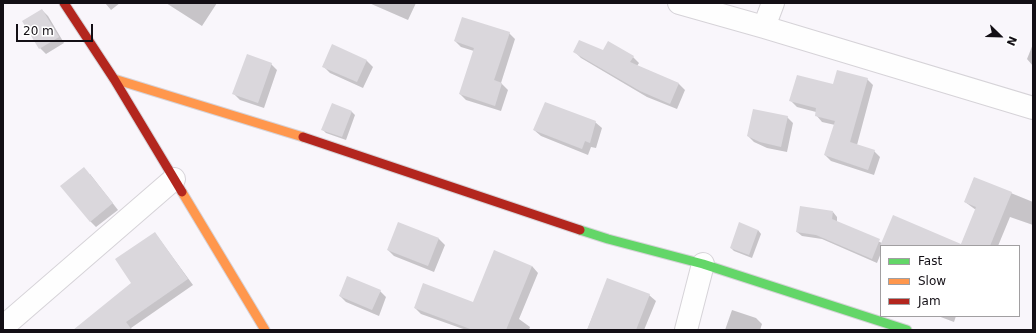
<!DOCTYPE html>
<style>
body{margin:0}
#map{position:relative;width:1036px;height:333px;overflow:hidden;background:#f9f6fb;font-family:"DejaVu Sans",sans-serif}
canvas{display:block}
.frame{position:absolute;inset:0;border:4px solid #130f15;pointer-events:none}
.legend{position:absolute;left:880px;top:245px;width:140px;height:72px;box-sizing:border-box;background:#fff;border:1px solid #a19fa1;margin:0;padding:5px 7px;list-style:none;font-size:12px;color:#130f15}
.legend li{display:flex;align-items:center;gap:8px;height:20px}
.legend b{width:20px;border:1px solid #a19fa1}
.north{position:absolute;left:980px;top:16px;width:40px;height:40px;-webkit-text-stroke:3px #fff;paint-order:stroke;rotate:113deg;font-size:11px;font-weight:700;line-height:16px;text-align:center;color:#130f15}
.north::after{content:'';display:block;margin:auto;width:14px;height:18px;background:#130f15;clip-path:polygon(50% 0,100% 100%,50% 72%,0 100%)}
.scale{position:absolute;left:16px;top:24px;width:77px;height:18px;box-sizing:border-box;border:2px solid #130f15;border-top:0;padding-left:5px;font-size:12px;line-height:14px;white-space:nowrap;color:#130f15;-webkit-text-stroke:3px #fff;paint-order:stroke}
</style>
<div id="map">
<canvas width="1036" height="333"></canvas>
<div class="frame"></div>
<ul class="legend">
<li><b style="height:5px;background:#63d668"></b>Fast</li>
<li><b style="height:5px;background:#ff974d"></b>Slow</li>
<li><b style="height:5px;background:#b3261e"></b>Jam</li>
</ul>
<div class="north">N</div>
<div class="scale">20 m</div>
</div>
<script>
const c = document.querySelector('canvas').getContext('2d');
c.lineJoin = 'round';
function paint(path, color) { c.fillStyle = color; c.fill(path, 'evenodd'); }
const shape = rows => new Path2D(rows.map(r => 'M' + r).join(''));
function strokePath(path, color, width, dash) { c.strokeStyle = color; c.lineWidth = width; c.lineCap = dash ? 'butt' : 'round'; c.setLineDash(dash || []); c.stroke(path); }
paint(shape([
 [105,3,120,3,111,10],
 [166,3,217,3,202,26],
 [369,3,416,3,408,20],
 [42,10,48,16,64,43,46,54,40,48],
 [509,33,515,39,501,83,508,90,501,111,466,100,460,94,474,51,461,47,455,41],
 [1033,44,1033,66,1027,59],
 [333,46,367,61,373,67,363,88,330,73,323,66],
 [603,51,633,57,639,63,637,66,679,84,685,90,677,109,647,97,581,58,575,52],
 [271,64,277,70,264,108,240,100,234,94],
 [867,79,873,85,857,145,874,151,880,157,874,175,831,161,825,155,835,125,822,122,816,115,816,112,797,107,791,101,834,85],
 [333,104,352,112,355,115,346,140,326,133,323,130],
 [787,117,793,123,787,152,767,148,754,142,748,136],
 [595,122,602,128,596,148,591,147,588,155,541,136,534,130],
 [90,174,118,210,96,227,90,221],
 [974,178,1033,202,1033,225,1010,217,998,246,881,246,881,253,877,263,822,239,802,236,797,232,833,212,837,217,837,222,882,243,961,245,976,210,965,202],
 [399,223,439,239,445,245,434,272,394,256,388,250],
 [758,230,761,234,752,258,734,251,731,248],
 [155,233,193,285,131,328,132,330,83,330,133,283],
 [532,266,538,273,519,319,530,327,529,330,466,330,421,314,415,308,473,304],
 [608,279,649,295,656,301,644,330,587,330],
 [380,291,386,297,379,316,346,302,340,296],
 [732,310,756,318,762,324,760,330,725,330],
 [938,316,956,316,954,322]
]), '#0003');
paint(shape([
 [42,9,59,37,39,49,22,21],
 [462,17,510,32,494,80,502,83,495,106,459,94,474,48,454,41],
 [579,40,603,50,608,41,634,56,630,62,679,83,670,104,640,91,573,52],
 [332,44,367,60,357,82,322,67],
 [247,54,272,63,258,103,232,94],
 [837,70,868,78,850,142,875,150,868,170,824,155,835,121,815,116,816,108,789,101,797,75,833,84],
 [545,102,596,121,590,143,585,141,582,149,533,130],
 [332,103,352,111,342,137,321,130],
 [753,109,788,116,781,147,760,142,747,136],
 [84,167,113,203,90,222,60,186],
 [974,177,1012,192,990,246,880,246,893,215,961,244,976,207,964,202],
 [800,206,833,211,832,219,880,239,872,259,816,235,796,232],
 [398,222,439,238,428,266,387,250],
 [739,222,758,230,749,255,730,248],
 [155,232,188,279,126,322,132,330,73,330,131,283,115,259],
 [494,250,532,266,506,330,473,330,414,308,423,283,473,302],
 [347,276,381,290,372,310,339,296],
 [607,278,650,294,636,330,587,330]
]), '#dad7dc');
const street = shape([
 [679,3,764,27,1033,108],
 [764,27,773,3],
 [3,327,174,179],
 [686,330,703,264]
]);
const fast = shape([
 [580,230,608,239,703,264,907,330]
]);
const slow = shape([
 [114,79,303,137],
 [182,192,265,330]
]);
const jam = shape([
 [64,3,114,79,182,192],
 [303,137,580,230]
]);
strokePath(street, '#d6d3d8', 24);
strokePath(fast, '#d6d3d8', 11);
strokePath(slow, '#d6d3d8', 11);
strokePath(jam, '#d6d3d8', 11);
strokePath(street, '#fefefe', 22);
strokePath(fast, '#63d668', 9);
strokePath(slow, '#ff974d', 9);
strokePath(jam, '#b3261e', 9);
</script>
